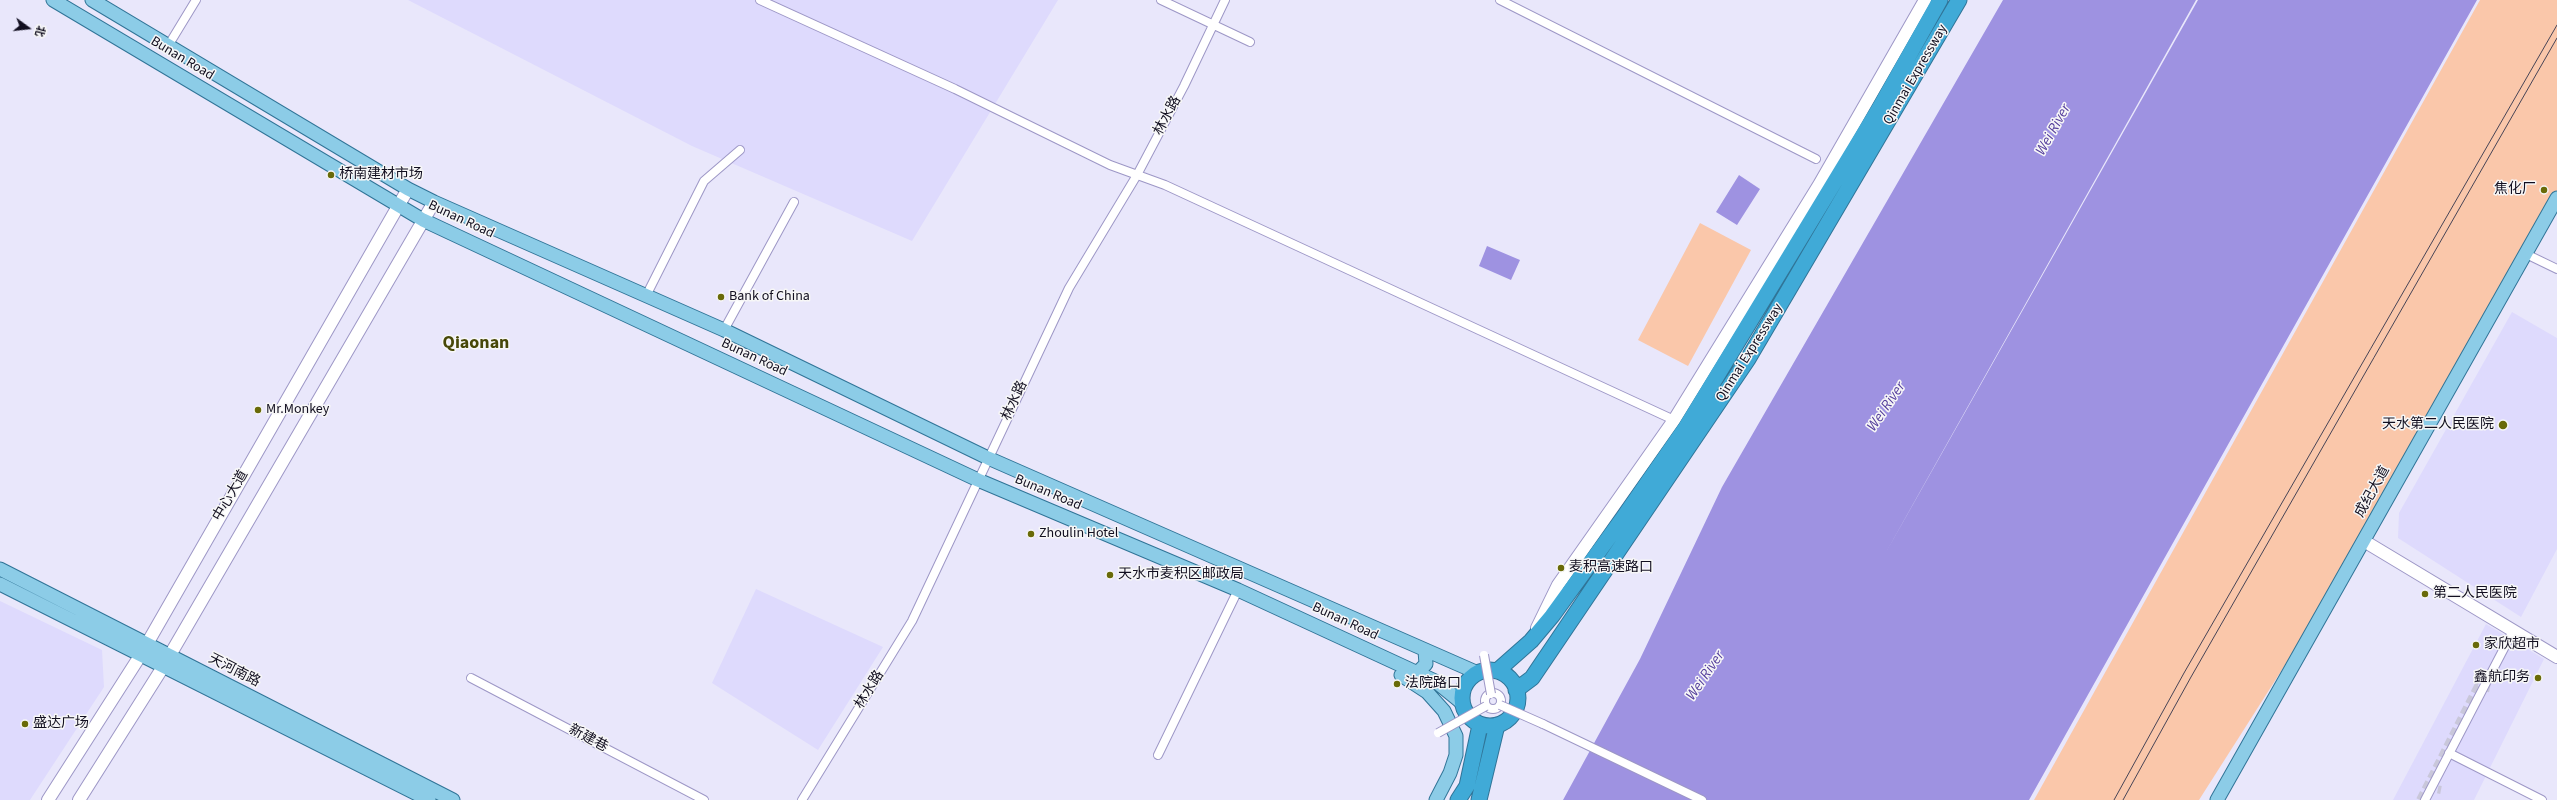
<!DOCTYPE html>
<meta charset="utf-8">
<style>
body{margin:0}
#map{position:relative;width:2557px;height:800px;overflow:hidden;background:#e9e7fb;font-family:"Source Sans 3","Noto Sans SC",sans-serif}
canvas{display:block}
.north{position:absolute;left:8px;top:8px;width:40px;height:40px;-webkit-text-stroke:3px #f7f7f7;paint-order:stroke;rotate:105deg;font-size:11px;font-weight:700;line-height:16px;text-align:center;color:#120f20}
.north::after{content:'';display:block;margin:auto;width:14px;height:18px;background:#120f20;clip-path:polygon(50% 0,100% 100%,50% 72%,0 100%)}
</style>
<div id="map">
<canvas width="2557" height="800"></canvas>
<div class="north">北</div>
</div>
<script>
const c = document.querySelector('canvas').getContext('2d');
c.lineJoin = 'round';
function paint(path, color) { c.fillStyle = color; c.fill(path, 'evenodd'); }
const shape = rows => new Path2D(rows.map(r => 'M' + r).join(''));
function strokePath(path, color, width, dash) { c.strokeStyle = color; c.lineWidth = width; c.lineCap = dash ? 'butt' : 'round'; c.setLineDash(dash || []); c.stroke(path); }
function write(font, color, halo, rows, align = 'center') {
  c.font = font + ' "Source Sans 3","Noto Sans SC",sans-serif'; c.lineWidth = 3; c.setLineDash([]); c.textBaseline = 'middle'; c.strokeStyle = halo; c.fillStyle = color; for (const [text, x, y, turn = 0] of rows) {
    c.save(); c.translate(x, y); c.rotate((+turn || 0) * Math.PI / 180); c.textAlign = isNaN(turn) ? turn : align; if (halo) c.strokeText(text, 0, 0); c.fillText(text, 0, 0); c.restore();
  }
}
paint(shape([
 [408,0,1058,0,912,241,692,146],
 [2512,312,2557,338,2557,549,2521,617,2398,538,2399,513],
 [756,589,883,647,818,750,712,683],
 [0,601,102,650,104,687,30,800,0,800],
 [2486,624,2544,659,2474,800,2393,800]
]), '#dedafd');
paint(shape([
 [2480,0,2557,0,2557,190,2364,541,2199,800,2034,800],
 [1700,223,1751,250,1688,366,1638,340]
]), '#fac7aa');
paint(shape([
 [2003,0,2196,0,1885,554,2198,0,2477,0,2029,800,1563,800,1640,659,1722,487],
 [1739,175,1760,189,1737,225,1716,212],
 [1487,246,1520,260,1511,280,1479,266]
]), '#9e92e1');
strokePath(shape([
 [2426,787,2441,790],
 [2420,800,2478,686,2493,689]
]), '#c9c7da', 8, [8, 4]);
const street = shape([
 [760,0,955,89,1110,165,1165,185,1674,420],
 [1161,0,1250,42],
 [1500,0,1816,159],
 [168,46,196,0],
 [2526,254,2557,269],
 [647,294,704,181,740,150],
 [724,330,794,202],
 [471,678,704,800],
 '1485 701a8 8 0 1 1 16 0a8 8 0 1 1-16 0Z',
 [1543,724,1702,800],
 [2449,753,2542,800],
 [1158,755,1238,590],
 [802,800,912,621,1069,288,1137,175,1184,86,1225,0],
 [2425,800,2513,631]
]);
const secondary = shape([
 [2364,541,2557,657],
 [1537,628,1558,585,1674,420,1819,185,1925,0],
 [48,800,140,656,408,189],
 [79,800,163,667,434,202]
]);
const primary = shape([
 [53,0,423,220,978,480,1238,590,1435,681,1462,703],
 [92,0,408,189,434,202,724,330,988,458,1478,673],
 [0,569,453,800],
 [0,584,429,800],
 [1417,673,1426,664,1425,651],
 [1401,675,1427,692,1444,711,1456,736,1456,755,1450,773,1436,800],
 [2217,800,2557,198]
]);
const highway = shape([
 '1462 698a28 28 0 1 1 56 0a28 28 0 1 1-56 0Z',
 [1497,671,1531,641,1552,616,1623,518,1686,427,1880,107,1940,0],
 [1516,690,1532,678,1748,359,1959,0],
 [1458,800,1467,786,1480,725],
 [1479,800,1497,725]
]);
strokePath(street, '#9d97c6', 10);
strokePath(secondary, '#9d97c6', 14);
strokePath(primary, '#307497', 15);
strokePath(highway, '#307497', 17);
strokePath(street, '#fff', 8);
strokePath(secondary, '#fff', 12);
strokePath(primary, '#8ccce7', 13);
strokePath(highway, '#40aad7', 15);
strokePath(shape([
 [2114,800,2184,673,2557,25],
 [2123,800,2191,677,2557,38]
]), '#474456', 1);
const streetBridge = shape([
 [1484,655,1491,694],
 [1500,705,1543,724],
 [1438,733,1486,706]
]);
strokePath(streetBridge, '#9d97c6', 10, []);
strokePath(streetBridge, '#fff', 8);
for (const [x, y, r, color] of [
 [331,175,4,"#696a08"],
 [2544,190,4,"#696a08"],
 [721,297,4,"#696a08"],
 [258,410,4,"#696a08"],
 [2503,425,5,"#696a08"],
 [1031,534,4,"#696a08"],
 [1561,568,4,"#696a08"],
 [1110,575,4,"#696a08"],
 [2425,594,4,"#696a08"],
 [2476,645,4,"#696a08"],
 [2538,678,4,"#696a08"],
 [1397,684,4,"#696a08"],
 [25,724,4,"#696a08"]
]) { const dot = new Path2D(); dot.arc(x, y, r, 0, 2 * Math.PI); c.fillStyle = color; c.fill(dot); strokePath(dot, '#f7f7f7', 1.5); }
write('14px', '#120f20', '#f7f7f7', [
 ["Bunan Road",182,59,31],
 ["Qinmai Expressway",1916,75,-60],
 ["林水路",1168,116,-62],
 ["Bunan Road",461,220,25],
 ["Qinmai Expressway",1750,353,-58],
 ["Bunan Road",754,358,25],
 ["林水路",1015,401,-65],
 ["成纪大道",2373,492,-61],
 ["Bunan Road",1048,493,23],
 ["中心大道",231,496,-60],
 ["Bunan Road",1345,622,25],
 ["天河南路",234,671,27],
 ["林水路",870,690,-58],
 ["新建巷",588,739,28]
]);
write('14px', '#120f20', '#f7f7f7', [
 ["桥南建材市场",339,175],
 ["焦化厂",2536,190,"right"],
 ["Bank of China",729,297],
 ["Mr.Monkey",266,410],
 ["天水第二人民医院",2494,425,"right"],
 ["Zhoulin Hotel",1039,534],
 ["麦积高速路口",1569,568],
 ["天水市麦积区邮政局",1118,575],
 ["第二人民医院",2433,594],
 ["家欣超市",2484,645],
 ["鑫航印务",2530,678,"right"],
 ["法院路口",1405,684],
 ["盛达广场",33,724]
], 'left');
write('italic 15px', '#56409d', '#f7f7f7', [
 ["Wei River",2054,130,-61],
 ["Wei River",1887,407,-56],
 ["Wei River",1706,676,-56]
]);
write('bold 18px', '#474808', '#f7f7f7', [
 ["Qiaonan",476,344]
]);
</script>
